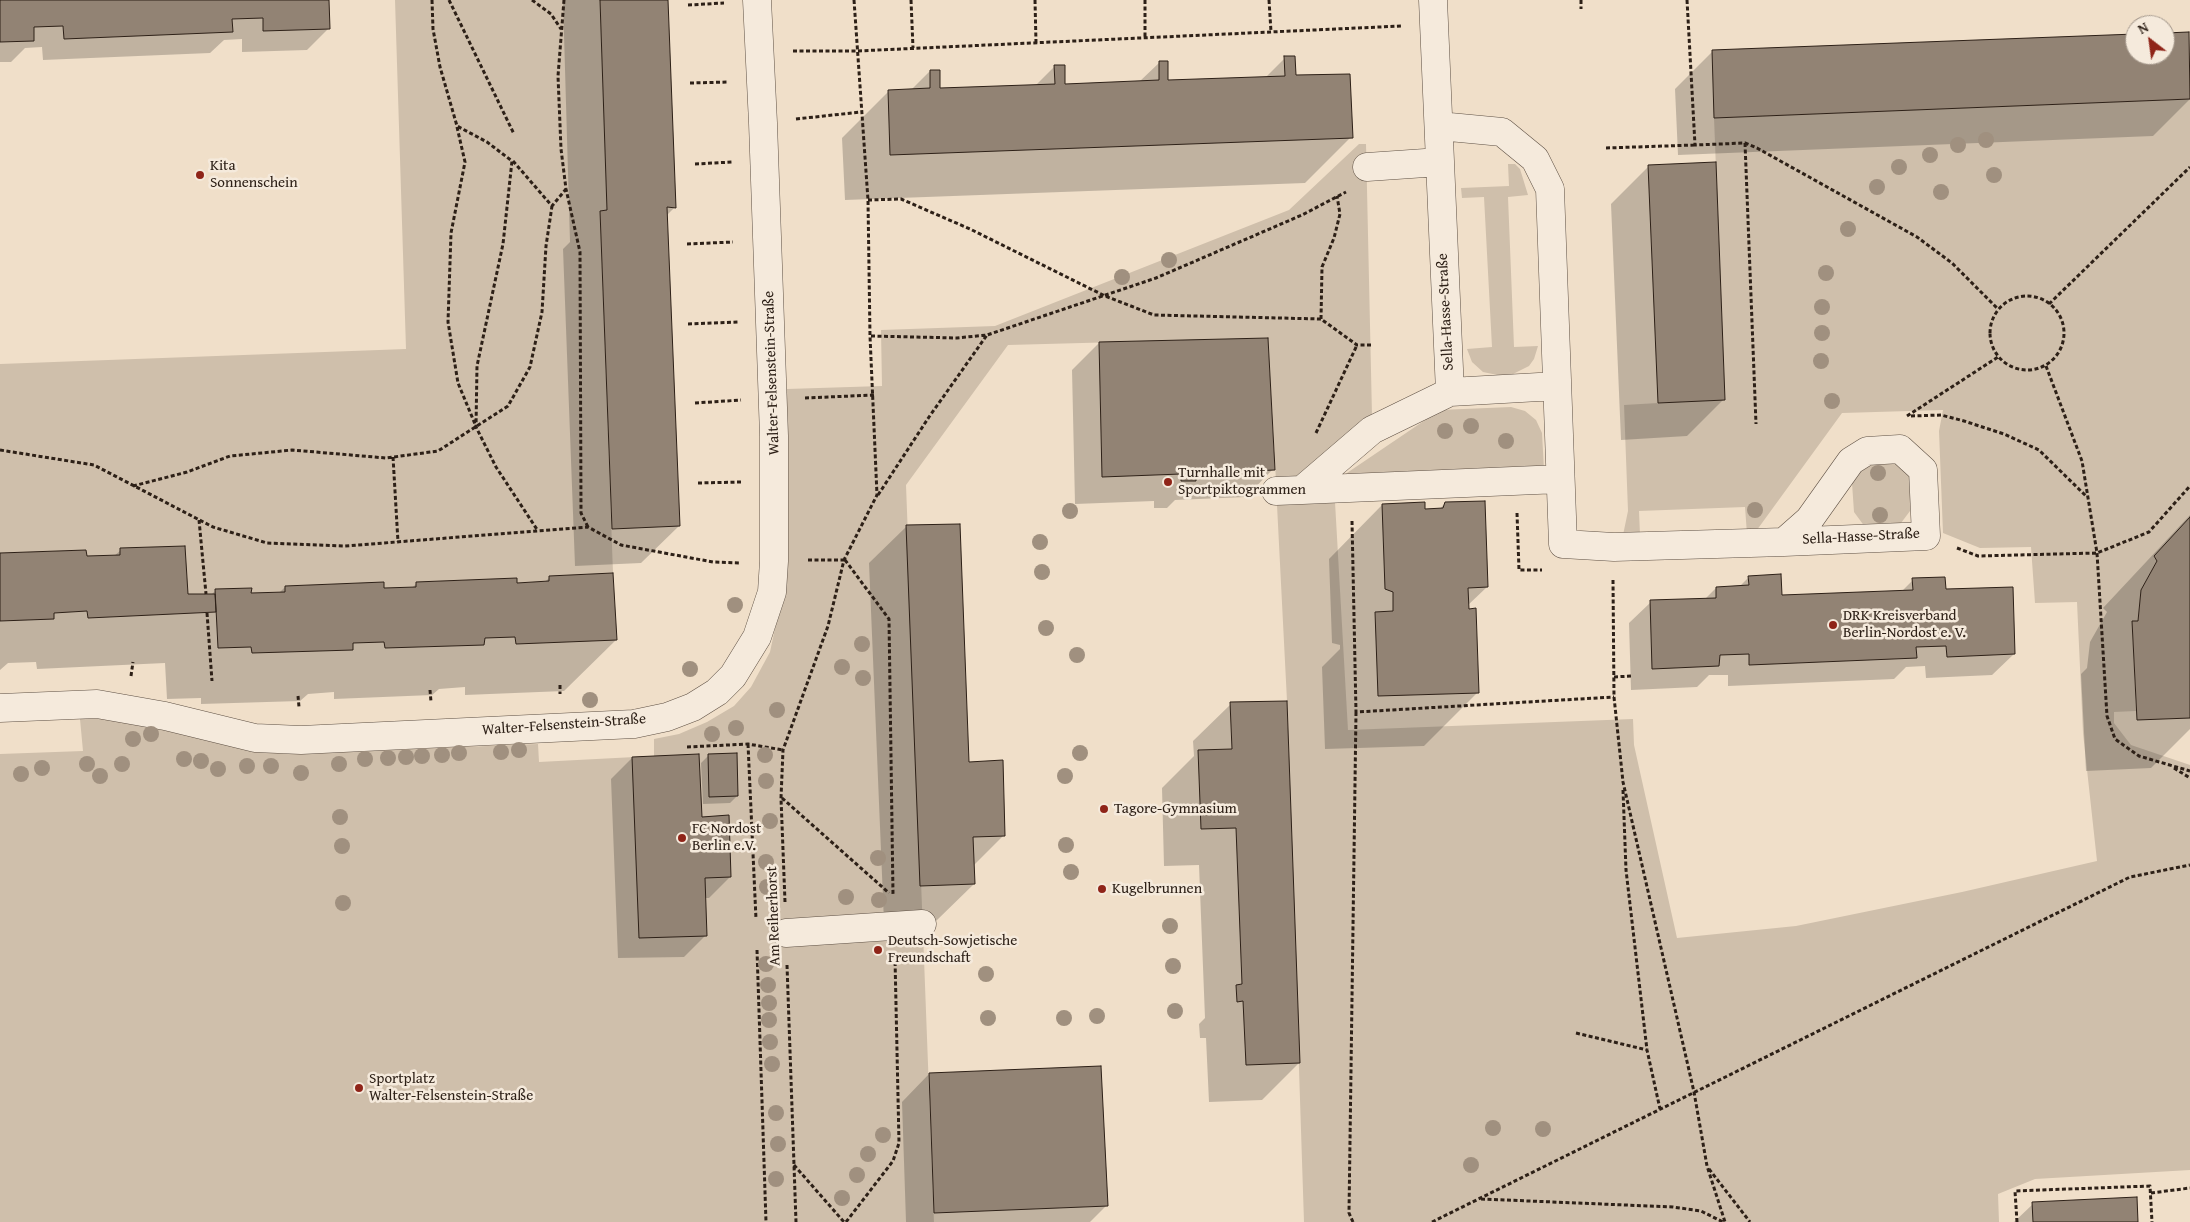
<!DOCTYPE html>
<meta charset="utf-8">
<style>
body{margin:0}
#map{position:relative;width:2190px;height:1222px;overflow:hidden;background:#f0dfc9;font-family:"Gentium Book Plus",serif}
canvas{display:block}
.north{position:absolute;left:2125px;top:15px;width:50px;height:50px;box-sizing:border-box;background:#f5eadc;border:1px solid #a5998d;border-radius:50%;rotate:330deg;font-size:14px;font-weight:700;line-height:20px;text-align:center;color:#2d2017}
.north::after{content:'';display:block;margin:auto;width:18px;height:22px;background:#8f2418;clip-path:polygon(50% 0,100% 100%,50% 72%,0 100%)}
</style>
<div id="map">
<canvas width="2190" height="1222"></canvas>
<div class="north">N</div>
</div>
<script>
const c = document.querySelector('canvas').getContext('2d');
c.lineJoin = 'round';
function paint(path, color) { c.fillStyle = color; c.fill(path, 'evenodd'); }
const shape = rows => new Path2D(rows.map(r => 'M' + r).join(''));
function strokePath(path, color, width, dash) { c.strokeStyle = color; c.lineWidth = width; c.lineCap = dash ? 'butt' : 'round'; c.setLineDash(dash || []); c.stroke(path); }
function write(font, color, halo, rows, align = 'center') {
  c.font = font + ' "Gentium Book Plus",serif'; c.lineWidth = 5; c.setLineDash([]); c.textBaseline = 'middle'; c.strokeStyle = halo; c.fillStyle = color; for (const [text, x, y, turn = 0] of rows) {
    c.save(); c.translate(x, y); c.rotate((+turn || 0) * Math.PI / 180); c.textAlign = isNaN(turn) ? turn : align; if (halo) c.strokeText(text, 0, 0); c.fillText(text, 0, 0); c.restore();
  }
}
paint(shape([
 [395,0,600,0,607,210,600,211,613,573,550,576,549,581,517,583,517,578,417,582,416,587,384,588,384,582,285,586,285,592,251,593,251,588,216,589,215,594,188,594,184,546,120,548,120,555,87,556,86,550,0,553,0,364,406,349],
 [2190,99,2190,517,2154,556,2157,561,2141,590,2138,621,2132,621,2136,711,2114,712,2114,723,2131,745,2190,765,2190,1170,2035,1179,1998,1194,1999,1222,1304,1222,1287,701,1277,505,1335,502,1348,730,1633,719,1634,745,1677,938,1796,926,1962,892,2097,861,2083,733,2077,602,2035,603,2031,547,1980,548,1943,533,1939,431,1943,410,1842,413,1754,534,1747,534,1745,507,1639,511,1640,535,1623,535,1628,511,1624,405,1725,399,1714,118],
 [1359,144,1366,144,1372,416,1291,484,1276,481,1268,338,1008,345,906,485,934,1222,0,1222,0,754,83,751,80,719,125,719,256,750,286,754,538,744,539,762,654,756,654,739,679,734,707,722,734,706,751,687,770,652,787,572,787,389,882,386,881,330,995,326,1289,210],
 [1508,164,1515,164,1520,169,1528,195,1508,197,1514,347,1538,346,1534,359,1529,366,1507,377,1483,372,1472,362,1467,349,1492,347,1484,197,1462,198,1461,188,1509,186],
 [1511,407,1525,411,1536,420,1542,433,1544,470,1341,477,1440,410],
 [1898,462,1911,478,1910,511,1898,527,1865,527,1854,512,1852,483,1866,463]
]), '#cfbfab');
paint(shape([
 [0,0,328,0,329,28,307,50,242,52,242,39,224,40,210,53,43,60,42,47,25,48,11,62,0,62],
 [563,0,667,0,675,207,666,216,679,526,641,563,575,566,563,249,570,242],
 [2188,33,2190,99,2153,136,1678,155,1675,89,1712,52,2135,35,2135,55,2165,55,2165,34],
 [1285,58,1294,77,1351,137,1305,183,845,200,842,138,889,91,911,90,930,71,939,90,1035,86,1055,66,1064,85,1139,82,1160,62,1167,82,1265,78],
 [1648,167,1724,399,1687,436,1621,440,1611,204],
 [1099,343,1273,469,1246,497,1175,500,1167,508,1154,508,1154,501,1075,504,1072,370],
 [1445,503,1487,587,1467,606,1478,692,1424,746,1325,749,1322,667,1340,649,1340,645,1332,643,1329,559,1382,505,1424,510,1439,510],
 [2190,515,2190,729,2151,768,2086,771,2081,674,2087,668,2090,642,2107,612,2103,608],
 [907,526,967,763,1004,835,973,866,974,884,936,921,884,923,869,563],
 [121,550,187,595,211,595,216,590,249,594,279,593,285,587,383,589,412,588,417,583,544,583,550,577,616,640,564,691,465,695,465,687,439,689,432,695,334,699,334,692,308,694,300,701,201,704,201,698,167,699,165,663,37,669,36,662,8,663,0,670,0,554,113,557],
 [1749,577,1781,596,1901,592,1913,580,1944,590,2014,654,1992,675,1926,678,1925,666,1906,667,1894,679,1728,686,1728,675,1709,675,1697,687,1631,690,1629,623,1651,602,1705,599,1716,588,1739,587],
 [1231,704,1299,1063,1262,1100,1209,1102,1206,1038,1200,1038,1199,1024,1205,1018,1199,865,1164,866,1162,788,1194,756,1193,741],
 [708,756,737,796,730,803,703,804,701,763],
 [632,758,701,818,730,877,709,898,704,898,706,935,684,957,618,958,611,779],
 [929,1074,1106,1206,1090,1222,906,1222,902,1102],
 [2033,1204,2137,1222,2014,1222]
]), '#0003');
const building = shape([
 [0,0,329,0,330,29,263,31,263,18,232,19,233,32,64,39,63,26,34,27,34,41,0,42,0,0],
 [600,0,668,0,676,208,667,207,680,526,612,529,600,211,607,210,600,0],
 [2189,32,2190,99,1714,118,1712,50,2135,34,2135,55,2165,55,2165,33,2189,32],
 [1284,56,1295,56,1296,75,1350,74,1353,138,890,155,888,90,930,88,930,70,940,70,940,88,1055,84,1054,65,1065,65,1065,84,1159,80,1159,61,1168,61,1168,80,1285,76,1284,56],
 [1716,162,1725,400,1658,403,1648,165,1716,162],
 [1268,338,1275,470,1196,473,1196,481,1181,481,1181,474,1102,477,1099,342,1268,338],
 [1485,501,1488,587,1468,588,1469,609,1476,608,1479,693,1378,696,1375,612,1393,611,1393,592,1385,589,1382,504,1425,502,1425,509,1443,508,1445,502,1485,501],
 [2190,517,2190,718,2137,720,2132,621,2138,621,2141,590,2157,561,2154,556,2190,517],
 [960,524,969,762,1003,760,1005,836,973,837,975,884,920,886,906,525,960,524],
 [185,546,188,594,215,594,216,612,88,618,87,611,54,613,54,619,0,621,0,553,86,550,87,556,120,555,120,548,185,546],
 [613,573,617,640,516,644,515,637,485,638,484,645,385,648,384,642,353,643,353,650,252,653,251,647,218,648,215,589,252,588,251,593,285,592,285,586,384,582,384,588,416,587,416,582,517,578,517,583,549,581,549,576,613,573],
 [1781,574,1782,595,1913,590,1912,578,1945,577,1946,589,2013,587,2015,654,1947,657,1946,646,1916,647,1917,658,1749,665,1749,654,1720,655,1719,666,1652,669,1650,600,1716,598,1716,587,1749,585,1748,576,1781,574],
 [1287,701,1300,1063,1246,1065,1243,1001,1237,1002,1236,985,1242,984,1236,828,1201,829,1198,750,1232,749,1230,702,1287,701],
 [737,753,738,796,709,797,708,754,737,753],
 [699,754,702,817,729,815,731,877,705,878,707,936,639,938,632,757,699,754],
 [1101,1066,1108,1206,934,1213,929,1073,1101,1066],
 [2137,1197,2138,1222,2033,1222,2032,1202,2137,1197]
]);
paint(building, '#928374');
strokePath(building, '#2d2017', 1);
const minor = shape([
 [1433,0,1450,392],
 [1439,126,1502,132,1535,159,1550,189,1563,544,1614,547,1784,542,1926,536,1923,470,1900,449,1867,451,1851,461,1809,520,1784,542],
 [1367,167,1440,162],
 [1302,490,1560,479],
 [1276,491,1302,490,1372,430,1450,392,1557,386],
 [0,708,97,704,165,716,255,738,301,740,634,724,667,717,693,707,717,692,733,676,757,637,772,592,774,561,774,436,763,123,757,0],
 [786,933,922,924]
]);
strokePath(minor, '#5e5044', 29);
strokePath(shape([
 [432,0,433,29,440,67,457,126,487,142,512,161,503,244,477,366,476,427,496,467,538,531],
 [449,0,514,134],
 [532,0,551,14,561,29],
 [564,0,558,76,561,149,566,189,580,252,581,513,588,527],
 [911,0,913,48],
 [1035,0,1036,43],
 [1145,0,1145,38],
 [1269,0,1271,32],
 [1581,0,1581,9],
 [1687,0,1695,145,1745,143,1757,148,1917,237,1952,263,1998,309],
 [688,5,724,3],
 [793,51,857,51,1401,26],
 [690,83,729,82],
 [796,119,861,112],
 [457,127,465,162,451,233,448,322,458,383,475,424],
 [1745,143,1756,424],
 [1606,148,1695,145],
 [513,161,552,206,566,189],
 [695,164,732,162],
 [868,200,901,199,970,229,1105,296,1154,315,1321,319,1357,345,1371,345],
 [687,244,733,242],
 '1990 333a37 37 0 1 1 74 0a37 37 0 1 1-74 0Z',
 [2049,304,2190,167],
 [1321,319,1322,267,1334,238,1340,214,1337,196],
 [688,324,738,322],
 [871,336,957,338,987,335,1156,278,1302,215,1346,192],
 [2046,366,2082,461,2097,553,2107,716,2115,739,2139,756,2190,771],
 [805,398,874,395],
 [695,403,741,400],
 [1907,416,1998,357],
 [1911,416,1941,415,1964,421,2004,434,2039,450,2087,497],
 [1316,433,1357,345],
 [0,450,94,465,213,527,267,543,345,546,588,527,621,545,713,562,741,563],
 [393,457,398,542],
 [698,483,742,482],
 [133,486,187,472,230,456,292,450,386,458,438,451,508,406,530,367,542,312,546,246,552,206],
 [878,495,929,417,987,335],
 [1517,513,1519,570,1542,570],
 [199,520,206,594],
 [1352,521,1356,712,1614,697],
 [1957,548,1978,556,2097,553,2149,532,2190,486],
 [808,560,844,560],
 [845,560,889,619,893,894],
 [1613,580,1614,697,1623,782,1694,1092,1707,1166,1725,1222],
 [207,613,212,681],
 [131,676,133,662],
 [1614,677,1631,676],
 [560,685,560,694],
 [430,690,431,702],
 [298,696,299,707],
 [748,744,756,919],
 [687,747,748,744,783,750],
 [2174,768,2190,778],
 [1623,790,1626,870,1647,1050,1660,1109],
 [782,798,889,893],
 [785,902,781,798,783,750,828,626,844,560,877,495,870,336,868,200,854,0],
 [757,950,766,1222],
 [787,965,796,1222],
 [1576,1033,1647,1050],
 [794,1165,844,1222],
 [1709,1169,1750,1222],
 [2151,1193,2190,1188],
 [1481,1199,1673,1207,1701,1211,1723,1222],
 [846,1222,893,1161,899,1143,895,958],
 [1353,1222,1349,1213,1356,712],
 [1432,1222,2130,877,2190,865],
 [2017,1222,2015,1191,2150,1186,2152,1222]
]), '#2d2017', 3, [4, 2.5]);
strokePath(minor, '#f5eadc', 28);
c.fillStyle = '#a0907f';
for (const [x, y] of [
 [1986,140],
 [1958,145],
 [1930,155],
 [1899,167],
 [1994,175],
 [1877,187],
 [1941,192],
 [1848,229],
 [1169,260],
 [1826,273],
 [1122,277],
 [1822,307],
 [1822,333],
 [1821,361],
 [1832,401],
 [1471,426],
 [1445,431],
 [1506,441],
 [1878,473],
 [1755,510],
 [1070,511],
 [1880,515],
 [1040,542],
 [1042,572],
 [735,605],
 [1046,628],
 [862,644],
 [1077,655],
 [842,667],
 [690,669],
 [863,678],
 [590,700],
 [777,710],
 [736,728],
 [151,734],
 [712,734],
 [133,739],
 [519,750],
 [501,752],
 [459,753],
 [1080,753],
 [442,755],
 [765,755],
 [422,756],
 [406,757],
 [388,758],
 [184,759],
 [365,759],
 [201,761],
 [87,764],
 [122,764],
 [339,764],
 [247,766],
 [271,766],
 [42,768],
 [218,769],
 [301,773],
 [21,774],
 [100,776],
 [1065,776],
 [766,781],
 [340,817],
 [770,821],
 [1066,845],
 [342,846],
 [878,858],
 [766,862],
 [1071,872],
 [767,887],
 [846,897],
 [879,900],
 [343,903],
 [1170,926],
 [766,964],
 [1173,966],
 [986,974],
 [768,985],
 [769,1003],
 [1175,1011],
 [1097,1016],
 [988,1018],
 [1064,1018],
 [769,1020],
 [770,1042],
 [772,1064],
 [776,1113],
 [1493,1128],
 [1543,1129],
 [883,1135],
 [778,1144],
 [868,1154],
 [1471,1165],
 [857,1175],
 [776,1179],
 [842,1198]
]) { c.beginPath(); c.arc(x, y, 8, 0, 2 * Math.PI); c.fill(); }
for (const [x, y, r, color] of [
 [200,175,5,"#8f2418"],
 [1168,482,5,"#8f2418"],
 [1833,625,5,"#8f2418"],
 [1104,809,5,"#8f2418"],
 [682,838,5,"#8f2418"],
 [1102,889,5,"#8f2418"],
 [878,950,5,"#8f2418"],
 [359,1088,5,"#8f2418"]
]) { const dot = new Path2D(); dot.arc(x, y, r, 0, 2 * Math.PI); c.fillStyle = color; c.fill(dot); strokePath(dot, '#f5eadc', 2); }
write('15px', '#2d2017', '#f5eadc', [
 ["Kita",210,166],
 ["Sonnenschein",210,183],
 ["Turnhalle mit",1178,473],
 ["Sportpiktogrammen",1178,490],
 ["DRK Kreisverband",1843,616],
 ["Berlin-Nordost e. V.",1843,633],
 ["Tagore-Gymnasium",1114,809],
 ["FC Nordost",692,829],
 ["Berlin e.V.",692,846],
 ["Kugelbrunnen",1112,889],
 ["Deutsch-Sowjetische",888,941],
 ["Freundschaft",888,958],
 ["Sportplatz",369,1079],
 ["Walter-Felsenstein-Straße",369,1096]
], 'left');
write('15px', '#2d2017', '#f5eadc', [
 ["Sella-Hasse-Straße",1446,312,-93],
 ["Walter-Felsenstein-Straße",772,373,-92],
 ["Sella-Hasse-Straße",1861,537,-3],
 ["Walter-Felsenstein-Straße",564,725,-4],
 ["Am Reiherhorst",774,916,-92]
]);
</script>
